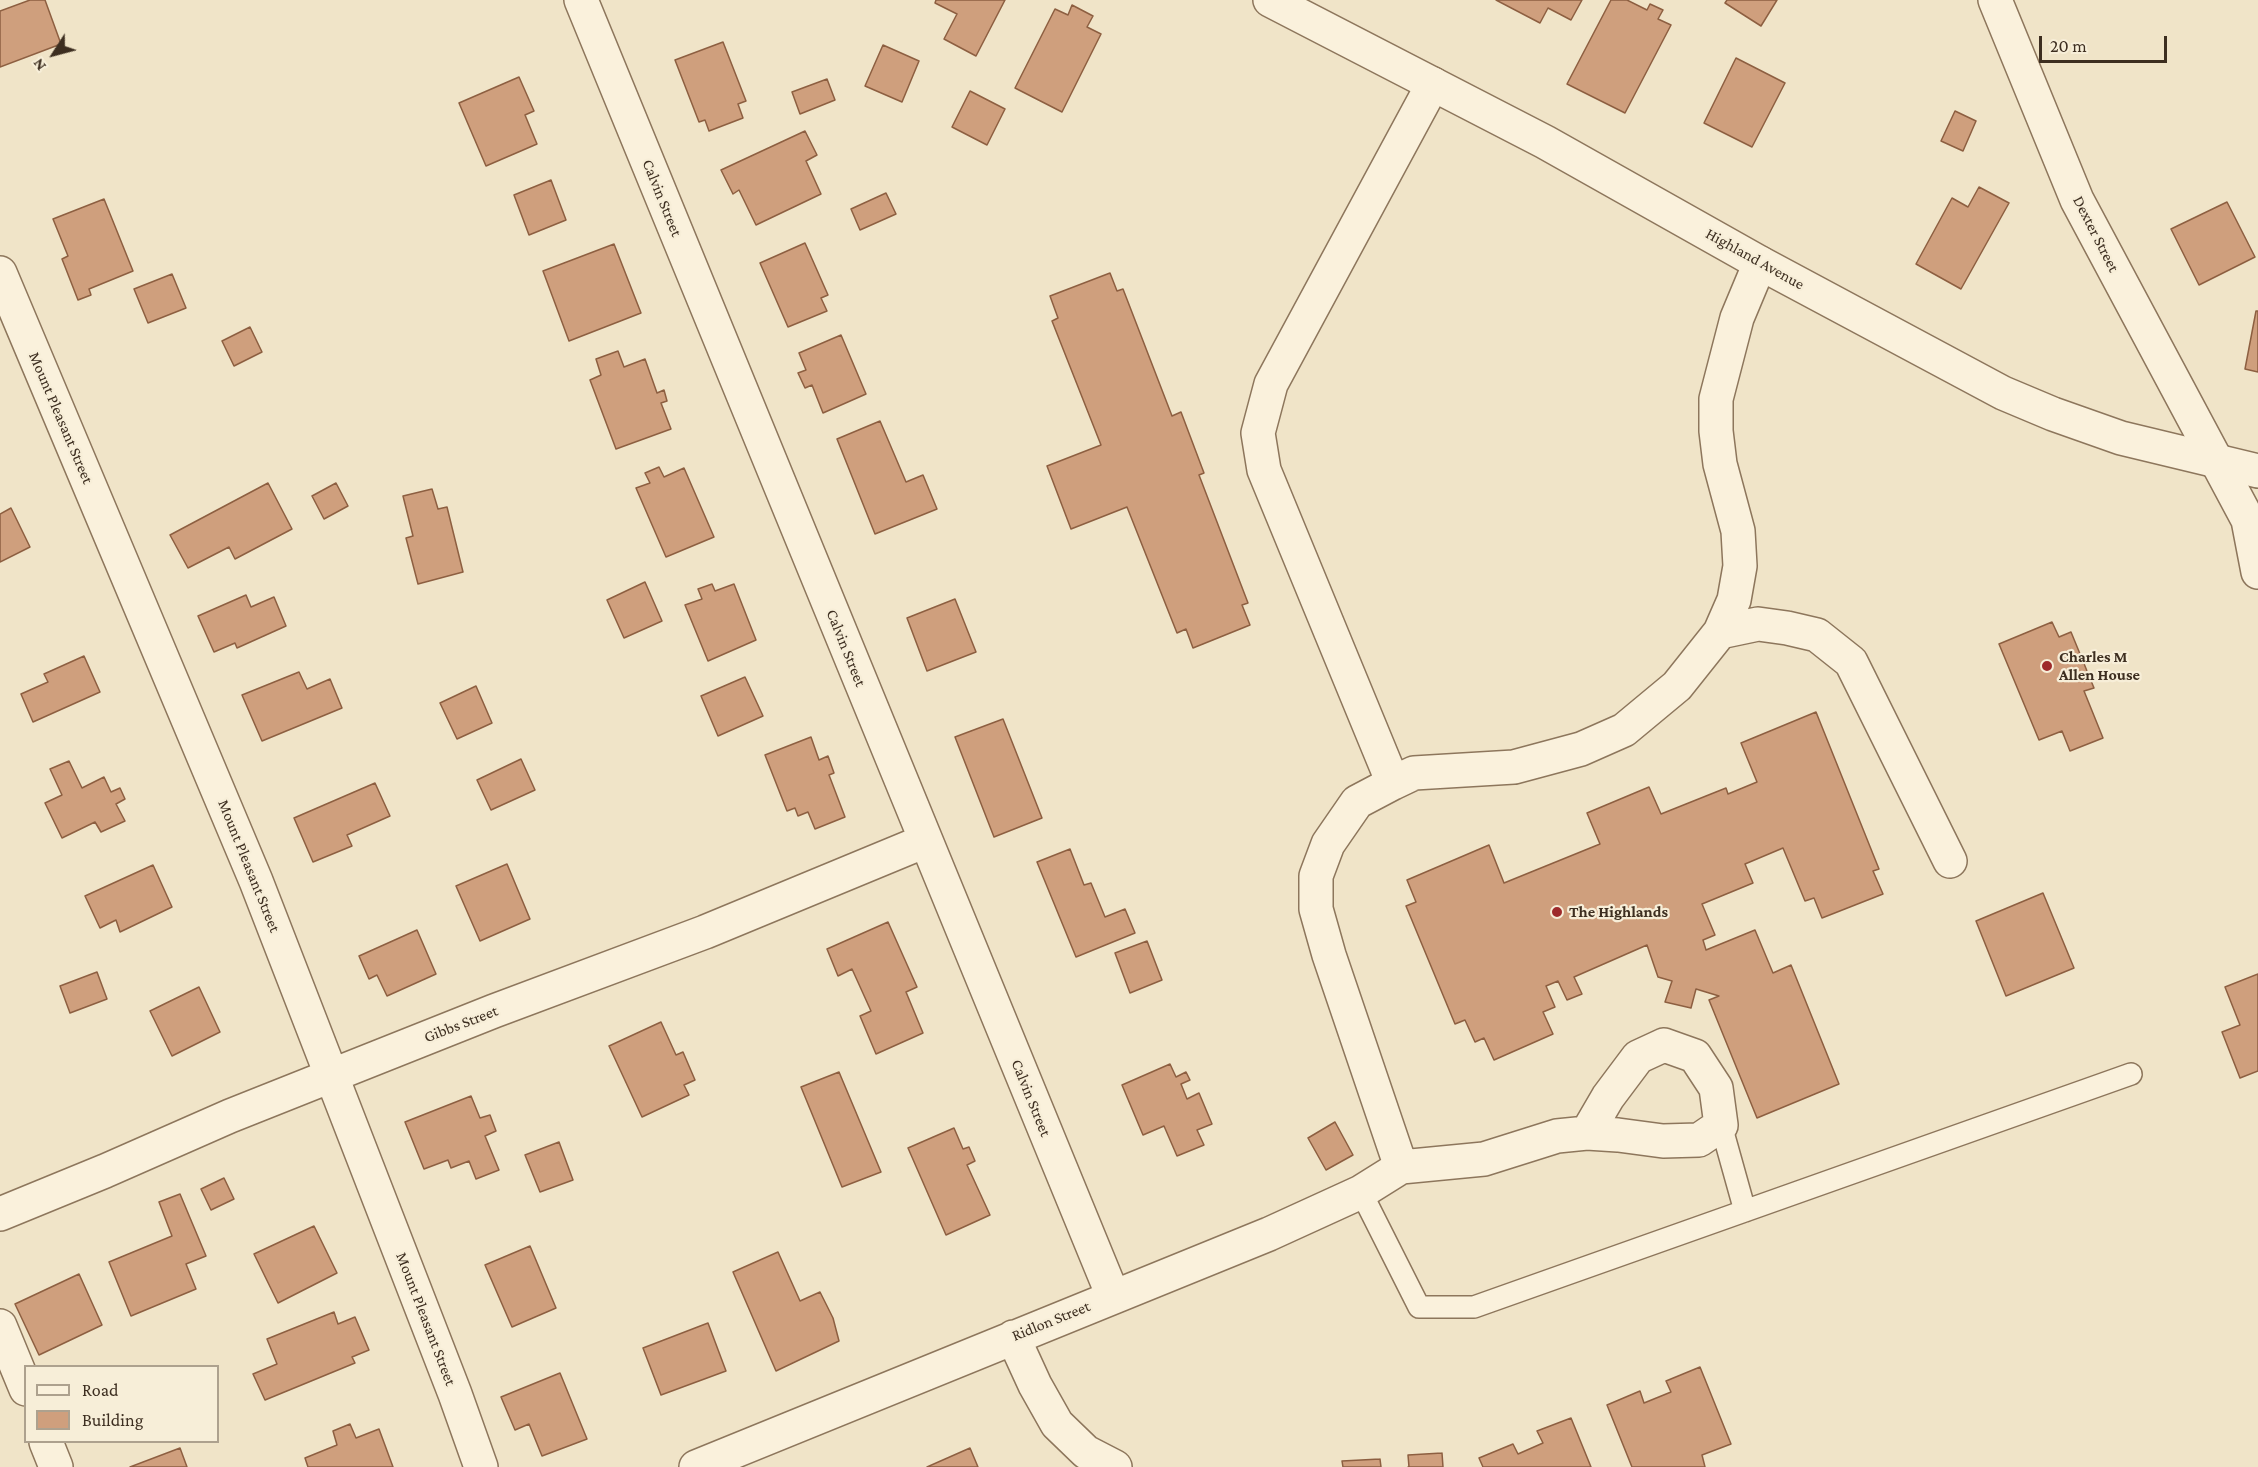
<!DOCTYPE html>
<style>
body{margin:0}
#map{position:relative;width:2258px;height:1467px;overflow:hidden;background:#f0e4c8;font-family:"Crimson Pro",serif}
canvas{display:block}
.legend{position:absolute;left:24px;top:1365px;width:195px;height:78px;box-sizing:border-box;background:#f7eed8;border:2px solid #ada18e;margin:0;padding:8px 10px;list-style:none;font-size:18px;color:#3d2e20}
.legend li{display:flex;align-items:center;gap:12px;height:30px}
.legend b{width:30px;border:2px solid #ada18e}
.north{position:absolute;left:24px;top:24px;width:60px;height:60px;-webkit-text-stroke:4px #f7eed8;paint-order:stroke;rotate:234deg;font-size:16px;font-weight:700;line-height:24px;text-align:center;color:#3d2e20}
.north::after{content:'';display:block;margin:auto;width:21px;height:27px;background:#3d2e20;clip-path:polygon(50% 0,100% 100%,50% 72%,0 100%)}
.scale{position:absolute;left:2039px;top:36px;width:128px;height:27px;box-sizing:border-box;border:3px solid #3d2e20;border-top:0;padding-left:8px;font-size:18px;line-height:21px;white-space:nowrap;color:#3d2e20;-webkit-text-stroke:4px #f7eed8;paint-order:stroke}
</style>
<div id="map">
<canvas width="2258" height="1467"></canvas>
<ul class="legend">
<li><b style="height:8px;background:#faf1dc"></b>Road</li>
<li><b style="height:16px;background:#cf9f7d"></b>Building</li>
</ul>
<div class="north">N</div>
<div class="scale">20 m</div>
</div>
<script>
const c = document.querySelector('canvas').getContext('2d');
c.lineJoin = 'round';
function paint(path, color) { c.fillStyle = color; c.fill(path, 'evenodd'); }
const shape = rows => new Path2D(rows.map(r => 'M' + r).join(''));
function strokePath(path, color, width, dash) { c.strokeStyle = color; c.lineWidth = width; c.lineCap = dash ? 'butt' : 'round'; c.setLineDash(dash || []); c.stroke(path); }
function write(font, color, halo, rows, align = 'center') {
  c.font = font + ' "Crimson Pro",serif'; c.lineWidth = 4.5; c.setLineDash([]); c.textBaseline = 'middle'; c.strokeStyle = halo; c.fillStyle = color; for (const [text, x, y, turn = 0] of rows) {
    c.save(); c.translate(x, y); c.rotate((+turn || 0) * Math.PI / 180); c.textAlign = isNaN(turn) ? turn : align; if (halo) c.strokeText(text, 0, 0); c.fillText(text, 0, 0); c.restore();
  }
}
const building = shape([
 [30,0,45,0,61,44,0,67,0,11,30,0],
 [936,0,1005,0,976,56,944,39,957,14,935,3,936,0],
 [1496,0,1582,0,1571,20,1548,8,1540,23,1496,0],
 [1611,0,1627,0,1647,10,1650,4,1663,10,1658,19,1671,25,1625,113,1567,84,1611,0],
 [1727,0,1777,0,1761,26,1725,3,1727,0],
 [1072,5,1093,16,1087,27,1101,34,1062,112,1015,88,1055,9,1068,15,1072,5],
 [723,42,746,101,738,104,743,118,709,131,705,120,699,122,675,60,723,42],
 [883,45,919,61,902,102,865,86,883,45],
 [1736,58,1785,83,1752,147,1704,123,1736,58],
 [519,77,534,111,525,115,537,144,486,166,459,103,519,77],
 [827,79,835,100,800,114,792,92,827,79],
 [970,91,1005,109,987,145,952,127,970,91],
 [1955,111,1976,121,1963,151,1941,141,1955,111],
 [805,131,817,155,806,161,821,194,756,225,739,190,733,194,721,170,805,131],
 [551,180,566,220,529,235,514,195,551,180],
 [1979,187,2009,203,1961,289,1916,264,1952,198,1968,207,1979,187],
 [886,193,896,214,860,230,851,209,886,193],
 [104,199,133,271,89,289,91,295,78,300,62,259,68,256,53,219,104,199],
 [2227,202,2255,257,2199,285,2171,229,2227,202],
 [805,243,828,295,821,298,827,311,788,327,760,263,805,243],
 [614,244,641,313,569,341,543,271,614,244],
 [1110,273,1117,291,1123,289,1172,416,1181,412,1204,473,1199,475,1248,603,1242,605,1250,625,1193,648,1186,629,1177,633,1127,507,1071,529,1047,466,1101,445,1052,321,1058,318,1050,296,1110,273],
 [172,274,186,308,148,323,134,289,172,274],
 [2256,311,2258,311,2258,372,2245,369,2256,311],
 [250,327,262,352,234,366,222,341,250,327],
 [841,335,866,394,823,413,812,385,805,388,798,373,806,370,799,353,841,335],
 [618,351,624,367,645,359,657,393,664,390,667,401,661,403,671,429,616,449,590,380,601,375,596,359,618,351],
 [880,421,906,482,923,475,937,509,875,534,837,439,880,421],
 [659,467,664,477,684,468,714,537,666,557,636,488,650,483,645,473,659,467],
 [268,483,292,529,235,559,229,547,188,568,170,535,268,483],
 [336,483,348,506,324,519,312,496,336,483],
 [432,489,438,509,447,507,463,572,418,584,406,538,413,536,403,496,432,489],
 [11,508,30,547,0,562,0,514,11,508],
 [645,582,662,621,624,638,607,600,645,582],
 [712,584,715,591,734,584,756,640,708,661,685,605,702,599,698,589,712,584],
 [246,595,251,607,274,597,286,626,237,648,235,643,214,652,198,616,246,595],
 [955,599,976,652,927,671,907,618,955,599],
 [2052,622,2059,637,2071,632,2094,688,2084,691,2103,738,2070,751,2062,731,2039,740,1999,644,2052,622],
 [84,656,100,692,33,722,21,694,48,682,44,674,84,656],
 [299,672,307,689,330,679,342,708,262,741,242,695,299,672],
 [745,677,763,716,718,736,701,696,745,677],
 [476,686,492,723,457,739,440,703,476,686],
 [1816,712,1879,869,1873,871,1883,894,1822,918,1814,898,1805,901,1783,848,1745,864,1753,883,1702,904,1715,935,1703,940,1706,950,1755,930,1773,973,1791,965,1839,1084,1757,1118,1709,1000,1719,996,1696,989,1691,1008,1665,1002,1672,981,1658,977,1647,945,1574,977,1582,994,1567,1000,1558,981,1546,986,1555,1007,1543,1012,1553,1034,1494,1060,1484,1038,1475,1042,1465,1020,1455,1024,1406,906,1416,902,1407,880,1489,845,1504,883,1600,844,1587,813,1649,787,1661,814,1726,788,1728,794,1757,782,1741,743,1816,712],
 [1003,719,1042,818,994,837,955,737,1003,719],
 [811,737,819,760,828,756,834,773,829,775,845,817,815,829,808,812,798,816,795,808,787,811,765,755,811,737],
 [521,759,535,790,491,810,477,780,521,759],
 [69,761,82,788,104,777,111,792,120,788,125,799,116,804,125,821,101,832,95,822,62,838,45,803,62,795,50,769,69,761],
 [375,783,390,816,347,835,352,846,313,862,294,818,375,783],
 [1070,849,1084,885,1091,883,1105,917,1125,909,1135,933,1076,957,1037,862,1070,849],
 [507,864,530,919,480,941,456,886,507,864],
 [153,865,172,907,120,932,116,920,100,928,85,896,153,865],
 [2043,893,2074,968,2006,996,1976,921,2043,893],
 [888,922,917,987,906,992,923,1033,876,1054,860,1016,871,1011,852,969,838,976,827,949,888,922],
 [417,930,436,974,387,996,377,975,369,979,359,956,417,930],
 [1147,941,1162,980,1130,993,1115,953,1147,941],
 [97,972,107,999,70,1013,60,986,97,972],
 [2258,974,2258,1071,2240,1078,2222,1032,2240,1025,2225,987,2258,974],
 [199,987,220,1032,172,1056,150,1011,199,987],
 [661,1022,676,1055,683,1052,695,1080,684,1085,689,1095,642,1117,609,1046,661,1022],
 [1170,1064,1176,1077,1186,1072,1190,1080,1181,1084,1187,1099,1199,1093,1212,1124,1197,1130,1204,1145,1177,1156,1164,1126,1143,1135,1122,1085,1170,1064],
 [839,1072,881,1172,842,1187,801,1087,839,1072],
 [471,1096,480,1118,490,1115,496,1131,485,1136,499,1170,476,1179,469,1161,451,1168,448,1160,424,1169,405,1122,471,1096],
 [1335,1122,1353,1155,1326,1170,1308,1138,1335,1122],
 [954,1128,963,1149,969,1147,975,1161,967,1165,990,1215,946,1235,908,1148,954,1128],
 [559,1142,573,1180,540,1192,525,1155,559,1142],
 [224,1178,234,1199,211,1210,201,1189,224,1178],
 [180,1194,206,1256,186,1264,196,1289,131,1316,109,1262,172,1236,159,1202,180,1194],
 [314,1226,337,1273,278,1303,254,1254,314,1226],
 [530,1246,556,1308,512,1327,485,1265,530,1246],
 [778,1252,800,1301,820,1292,833,1318,839,1341,776,1371,733,1272,778,1252],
 [79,1274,102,1325,39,1355,15,1304,79,1274],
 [334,1312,338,1324,355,1317,369,1350,352,1357,355,1363,265,1400,253,1374,277,1364,267,1339,334,1312],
 [708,1323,726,1371,661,1395,643,1348,708,1323],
 [1700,1367,1731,1444,1702,1455,1705,1467,1632,1467,1607,1405,1640,1391,1644,1403,1671,1392,1666,1381,1700,1367],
 [560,1373,587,1439,542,1456,529,1424,515,1430,501,1397,560,1373],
 [1571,1418,1591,1467,1483,1467,1479,1458,1513,1444,1518,1454,1543,1443,1537,1431,1571,1418],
 [350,1424,356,1438,379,1429,393,1467,308,1467,305,1458,337,1445,333,1431,350,1424],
 [180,1448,187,1467,130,1467,180,1448],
 [970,1448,978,1467,927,1467,970,1448],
 [1442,1453,1443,1467,1408,1467,1409,1467,1408,1455,1442,1453],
 [1380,1459,1381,1467,1343,1467,1342,1461,1380,1459]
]);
paint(building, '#cf9f7d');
strokePath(building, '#8d5f41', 1.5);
const service = shape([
 [1721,1125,1745,1211],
 [1361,1192,1419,1307,1474,1307,2131,1074]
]);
const minor = shape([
 [581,0,1113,1296],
 [1995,0,2077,200,2248,520,2258,572],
 [0,273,256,881,455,1394,481,1467],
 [1720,632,1758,624,1787,628,1817,635,1851,662,1950,861],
 [1393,783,1414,773,1514,767,1581,749,1624,730,1677,686,1720,632,1734,600,1740,566,1738,531,1720,464,1716,431,1716,399,1737,318,1760,263],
 [1664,1045,1695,1056,1716,1088,1721,1125,1699,1140,1663,1141,1618,1135,1587,1133,1608,1097,1638,1057,1664,1045],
 [1401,1167,1329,955,1316,909,1316,876,1328,844,1357,802,1393,783,1264,470,1258,433,1271,384,1433,84],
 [0,1214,105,1171,230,1116,494,1011,705,932,925,841],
 [0,1326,26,1389],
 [1013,1337,1035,1385,1057,1424,1086,1452,1115,1467],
 [46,1442,56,1467],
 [696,1467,1269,1234,1361,1192,1401,1167,1484,1159,1557,1136,1587,1133]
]);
const tertiary = shape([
 [1270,0,1545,142,1760,263,2003,393,2053,414,2121,438,2258,471]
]);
strokePath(service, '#8d765c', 24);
strokePath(minor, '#8d765c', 36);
strokePath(tertiary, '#8d765c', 36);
strokePath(service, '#faf1dc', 21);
strokePath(minor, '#faf1dc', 33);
strokePath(tertiary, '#faf1dc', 33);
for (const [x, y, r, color] of [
 [2047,666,6,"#9e2a2b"],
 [1557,912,6,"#9e2a2b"]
]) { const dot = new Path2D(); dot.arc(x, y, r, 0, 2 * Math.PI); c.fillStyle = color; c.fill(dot); strokePath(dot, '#f7eed8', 2); }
write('16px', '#3d2e20', '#f7eed8', [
 ["Calvin Street",662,198,68],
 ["Dexter Street",2096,234,63],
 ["Highland Avenue",1755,259,29],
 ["Mount Pleasant Street",61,418,67],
 ["Calvin Street",846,648,68],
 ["Mount Pleasant Street",249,866,68],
 ["Gibbs Street",461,1024,-21],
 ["Calvin Street",1031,1098,68],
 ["Mount Pleasant Street",426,1319,69],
 ["Ridlon Street",1051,1321,-22]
]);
write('bold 16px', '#3d2e20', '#f7eed8', [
 ["Charles M",2059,657],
 ["Allen House",2059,675],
 ["The Highlands",1569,912]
], 'left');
</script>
